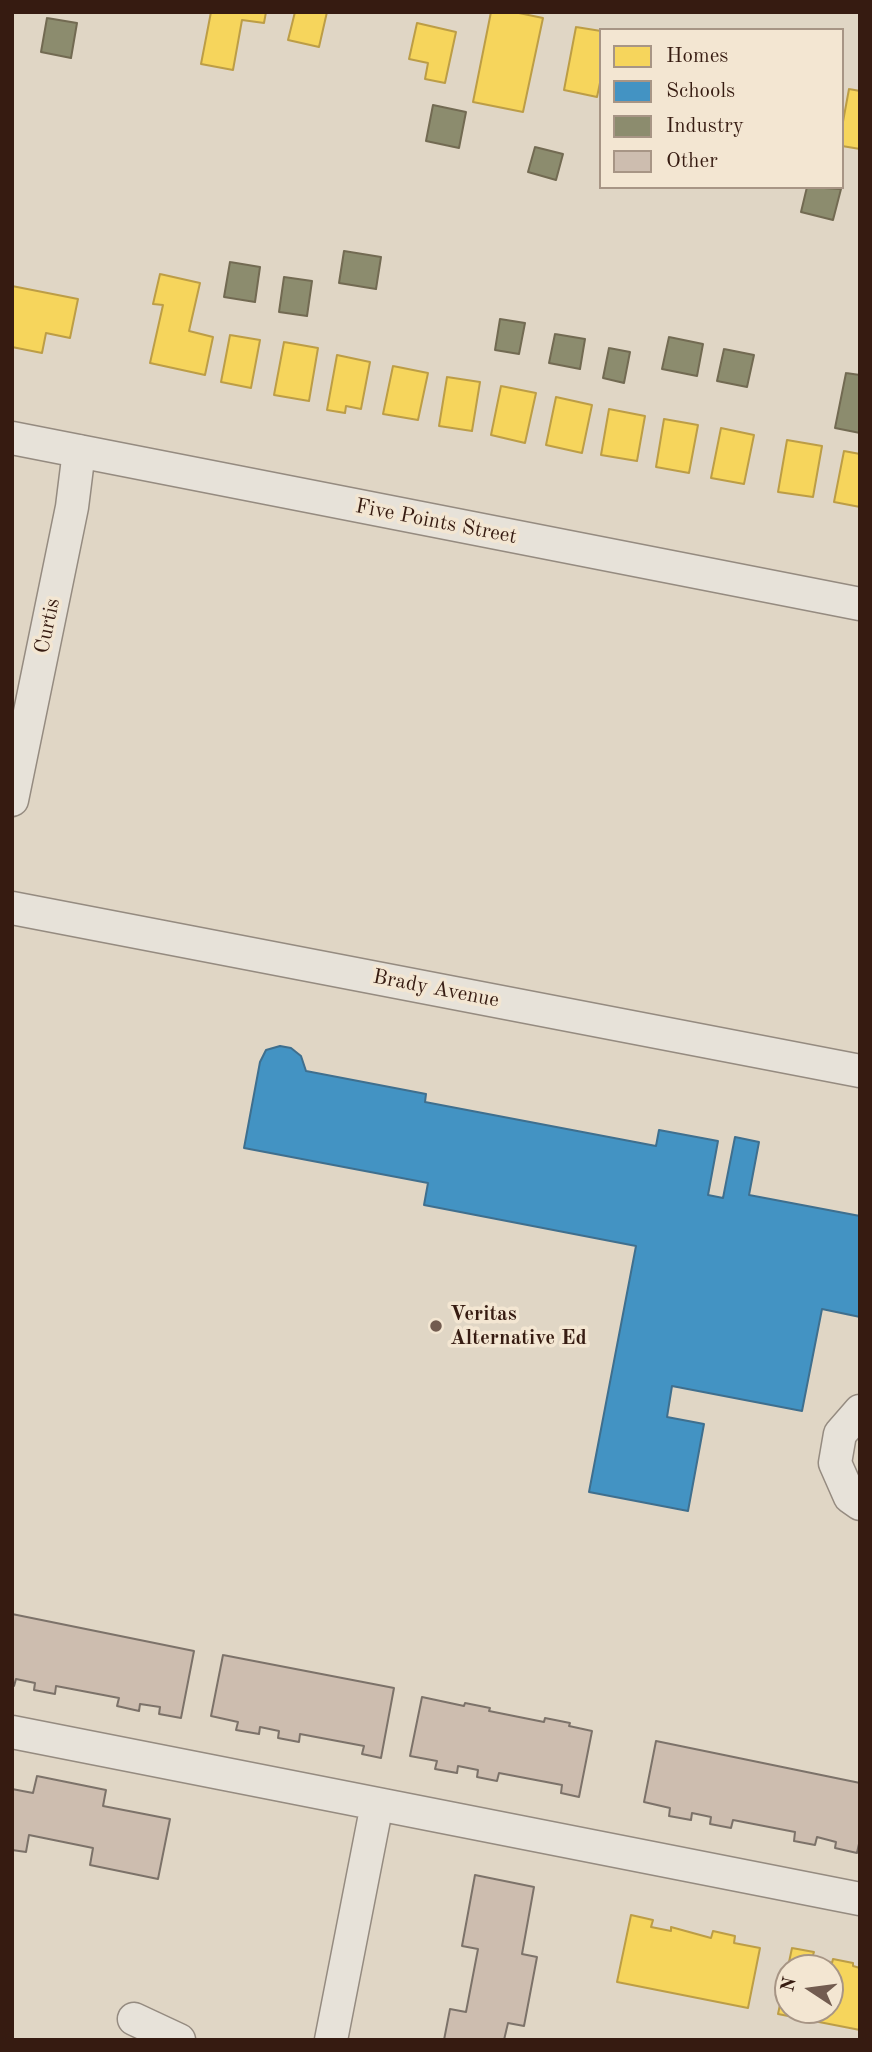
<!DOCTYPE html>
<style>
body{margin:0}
#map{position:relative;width:872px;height:2052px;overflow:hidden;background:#e0d6c5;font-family:"Old Standard TT",serif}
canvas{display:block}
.frame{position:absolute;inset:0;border:14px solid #361b11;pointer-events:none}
.legend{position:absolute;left:599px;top:28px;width:245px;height:161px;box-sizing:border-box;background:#f3e6d2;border:2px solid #a79585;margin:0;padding:9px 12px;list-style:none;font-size:21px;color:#361b11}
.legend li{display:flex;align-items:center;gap:14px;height:35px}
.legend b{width:35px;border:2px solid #a79585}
.north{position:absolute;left:774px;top:1954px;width:70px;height:70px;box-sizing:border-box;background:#f3e6d2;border:2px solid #a79585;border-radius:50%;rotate:283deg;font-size:19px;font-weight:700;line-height:28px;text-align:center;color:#361b11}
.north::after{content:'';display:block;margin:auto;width:24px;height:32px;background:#725c50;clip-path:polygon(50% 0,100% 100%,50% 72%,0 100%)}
</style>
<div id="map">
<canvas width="872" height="2052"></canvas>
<div class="frame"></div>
<ul class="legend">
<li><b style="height:19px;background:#f6d55c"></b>Homes</li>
<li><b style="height:19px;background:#4393c3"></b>Schools</li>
<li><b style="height:19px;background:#8c8c6e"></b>Industry</li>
<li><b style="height:19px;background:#cdbdaf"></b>Other</li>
</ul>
<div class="north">N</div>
</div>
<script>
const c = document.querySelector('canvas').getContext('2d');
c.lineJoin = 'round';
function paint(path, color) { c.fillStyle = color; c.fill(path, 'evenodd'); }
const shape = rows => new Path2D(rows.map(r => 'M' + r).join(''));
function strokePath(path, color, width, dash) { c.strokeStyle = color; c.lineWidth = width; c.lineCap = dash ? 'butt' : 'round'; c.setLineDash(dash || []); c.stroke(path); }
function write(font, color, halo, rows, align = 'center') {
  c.font = font + ' "Old Standard TT",serif'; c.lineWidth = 7; c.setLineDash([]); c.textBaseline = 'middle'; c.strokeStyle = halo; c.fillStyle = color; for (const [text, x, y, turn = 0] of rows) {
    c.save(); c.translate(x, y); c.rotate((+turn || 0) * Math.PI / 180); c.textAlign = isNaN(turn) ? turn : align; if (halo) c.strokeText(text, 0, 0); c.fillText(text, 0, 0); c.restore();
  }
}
const homes = shape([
 [211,12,266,12,264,23,242,20,233,70,201,64,211,12],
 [295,12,327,12,319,47,288,40,295,12],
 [491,12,514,12,543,18,523,112,473,102,491,12],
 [417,23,456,32,445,83,425,79,428,63,409,59,417,23],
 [576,27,601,31,601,78,597,97,564,90,576,27],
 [849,89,860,91,860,149,842,146,842,127,849,89],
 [160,274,200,283,189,331,213,337,205,375,150,363,163,305,153,304,160,274],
 [12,286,78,299,70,338,46,333,42,353,12,347,12,286],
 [230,335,260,340,251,388,221,382,230,335],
 [284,342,318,348,309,401,274,395,284,342],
 [337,355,370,362,361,409,346,406,345,413,327,410,337,355],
 [393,366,428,373,418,420,383,414,393,366],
 [447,377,480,382,472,431,439,426,447,377],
 [501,386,536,393,525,443,491,435,501,386],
 [556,397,592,405,582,453,546,445,556,397],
 [609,409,645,416,637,461,601,455,609,409],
 [664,419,698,425,689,473,656,467,664,419],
 [721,428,754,435,744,484,711,478,721,428],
 [787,440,822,446,813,497,778,492,787,440],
 [844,451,860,454,860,507,834,502,844,451],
 [631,1915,653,1920,651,1927,671,1931,671,1927,711,1938,713,1931,735,1936,734,1943,760,1948,748,2008,617,1982,631,1915],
 [792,1948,814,1952,812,1958,832,1963,833,1959,853,1963,853,1966,860,1968,860,2030,778,2014,792,1948],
 [788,1968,830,1968,830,2010,788,2010,788,1968]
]);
paint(homes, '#f6d55c');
strokePath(homes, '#bc9d46', 2);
const schools = shape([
 [280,1046,291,1048,301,1056,306,1071,426,1094,425,1102,656,1146,659,1130,718,1141,708,1195,723,1198,735,1137,759,1142,749,1195,860,1216,860,1317,822,1309,802,1411,672,1386,667,1417,704,1424,688,1511,589,1492,636,1246,424,1205,428,1183,244,1148,260,1062,266,1050,280,1046]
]);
paint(schools, '#4393c3');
strokePath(schools, '#3f6f8e', 2);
const industry = shape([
 [47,18,77,23,71,58,41,52,47,18],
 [433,105,466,112,459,148,426,141,433,105],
 [535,147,563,154,556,180,528,172,535,147],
 [807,187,841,189,833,220,801,212,807,187],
 [344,251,381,257,376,289,339,283,344,251],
 [230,262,260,267,255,302,224,297,230,262],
 [284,277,312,281,307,316,279,312,284,277],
 [500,319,525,323,519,354,495,350,500,319],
 [555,334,585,339,580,369,549,363,555,334],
 [669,337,703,344,697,376,662,369,669,337],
 [609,348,630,352,624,383,603,378,609,348],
 [724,349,754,355,747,387,717,381,724,349],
 [846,373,860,375,860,433,835,428,846,373]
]);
paint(industry, '#8c8c6e');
strokePath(industry, '#726a52', 2);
const building = shape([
 [12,1614,194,1651,181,1718,159,1714,160,1707,140,1704,139,1711,117,1706,119,1698,56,1686,55,1694,34,1690,35,1683,16,1679,14,1686,12,1686,12,1614],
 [223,1655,394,1688,381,1758,362,1754,364,1746,300,1734,299,1742,278,1738,279,1731,260,1727,259,1734,236,1730,238,1722,211,1716,223,1655],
 [422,1697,464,1706,465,1703,490,1708,489,1711,544,1722,545,1718,570,1723,569,1726,592,1731,579,1797,561,1793,562,1785,499,1773,497,1781,477,1777,478,1770,458,1766,457,1773,435,1769,437,1761,410,1756,422,1697],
 [656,1741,860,1783,860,1839,857,1853,835,1848,836,1842,817,1837,815,1845,794,1841,795,1832,733,1820,731,1828,710,1824,711,1817,692,1813,691,1820,669,1816,670,1808,644,1802,656,1741],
 [37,1776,106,1790,103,1806,170,1819,158,1879,90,1865,93,1848,29,1835,26,1852,12,1850,12,1789,33,1793,37,1776],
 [475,1875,534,1887,522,1954,537,1957,524,2026,508,2023,504,2040,444,2040,450,2009,466,2012,478,1949,462,1946,475,1875]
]);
paint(building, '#cdbdaf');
strokePath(building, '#7c7269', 2);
const minor = shape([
 [12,438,860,604],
 [12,800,72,507,79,451],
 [12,908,860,1071],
 [860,1411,840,1434,835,1463,850,1497,860,1504],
 [12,1732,860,1899],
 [134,2019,179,2040],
 [331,2040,377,1804]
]);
strokePath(minor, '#958b80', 35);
strokePath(minor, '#e7e2d9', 32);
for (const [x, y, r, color] of [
 [436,1326,7,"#725c50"]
]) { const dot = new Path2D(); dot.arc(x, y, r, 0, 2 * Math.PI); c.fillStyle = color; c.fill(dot); strokePath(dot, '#f3e6d2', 2.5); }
write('21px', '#361b11', '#f3e6d2', [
 ["Five Points Street",436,522,11],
 ["Curtis",48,626,-78],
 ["Brady Avenue",436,989,11]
]);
write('bold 21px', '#361b11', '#f3e6d2', [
 ["Veritas",450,1314],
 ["Alternative Ed",450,1338]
], 'left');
</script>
